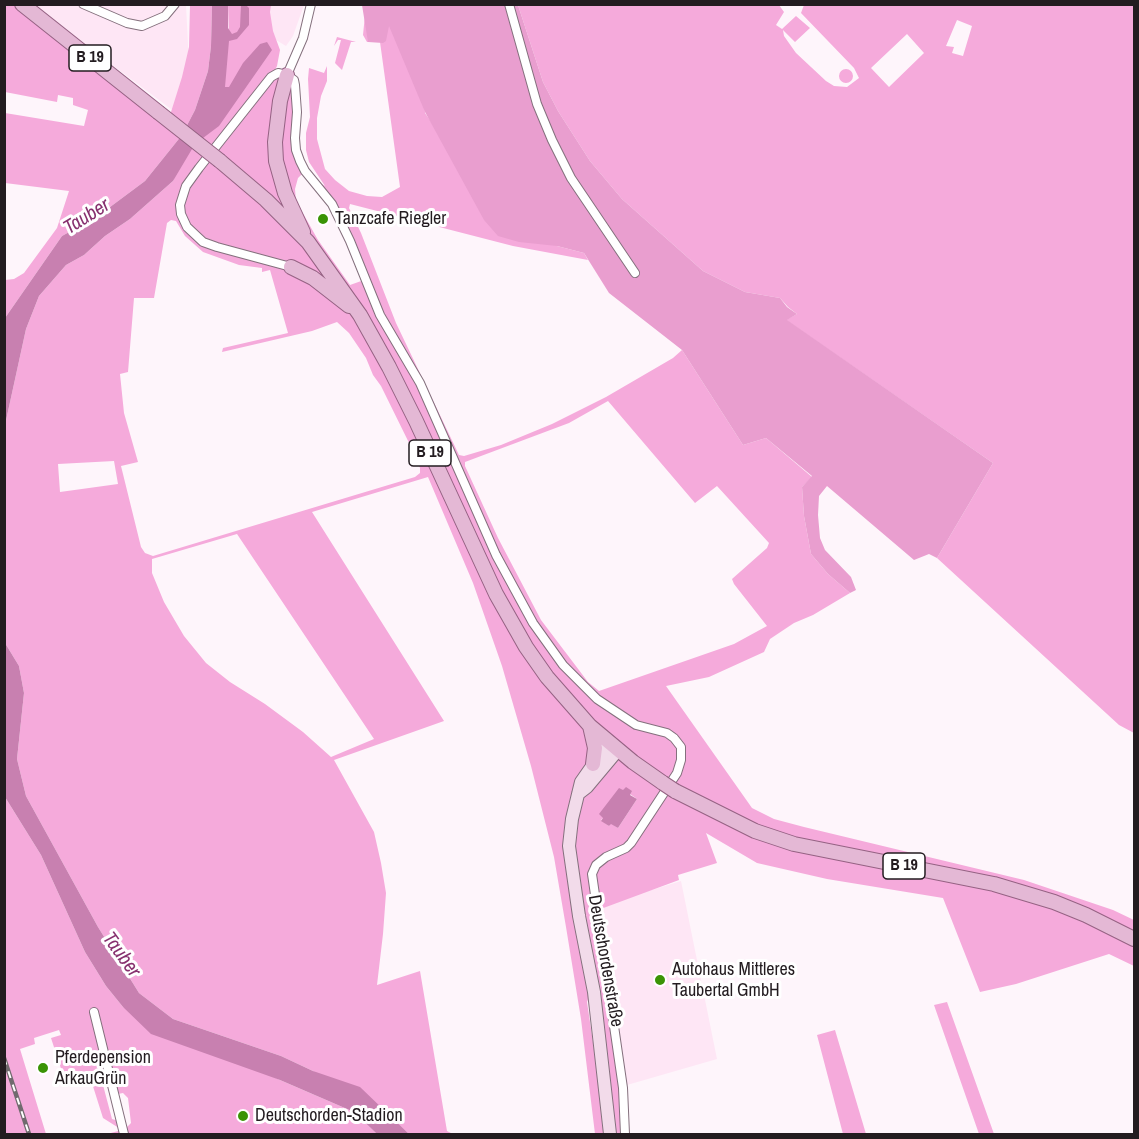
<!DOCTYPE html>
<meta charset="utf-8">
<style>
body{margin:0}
#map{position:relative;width:1139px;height:1139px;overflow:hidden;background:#fef5fb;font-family:"Archivo Narrow",sans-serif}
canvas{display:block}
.frame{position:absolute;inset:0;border:6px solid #231c20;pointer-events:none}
</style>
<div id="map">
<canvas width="1139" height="1139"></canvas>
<div class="frame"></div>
</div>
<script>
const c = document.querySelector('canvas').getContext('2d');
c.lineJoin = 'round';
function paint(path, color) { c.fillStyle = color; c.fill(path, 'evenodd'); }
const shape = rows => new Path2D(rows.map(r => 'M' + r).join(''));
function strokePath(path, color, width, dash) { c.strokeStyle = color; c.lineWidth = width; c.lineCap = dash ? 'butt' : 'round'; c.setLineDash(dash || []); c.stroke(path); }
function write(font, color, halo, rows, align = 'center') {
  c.font = font + ' "Archivo Narrow",sans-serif'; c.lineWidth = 6; c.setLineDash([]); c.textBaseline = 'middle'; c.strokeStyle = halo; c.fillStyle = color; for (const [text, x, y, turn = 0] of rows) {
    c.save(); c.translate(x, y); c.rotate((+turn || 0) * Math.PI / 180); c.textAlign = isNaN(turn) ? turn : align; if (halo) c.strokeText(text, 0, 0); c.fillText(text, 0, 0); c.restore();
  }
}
paint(shape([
 [32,5,186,5,189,64,175,112],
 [269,5,304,5,293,36,286,46,276,40,270,28],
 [681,881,717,1059,627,1085,599,906]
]), '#fee6f5');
paint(shape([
 [5,5,22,5,164,124,171,112,182,77,189,47,190,5,212,5,211,46,208,71,195,110,182,135,145,181,98,216,62,236,5,318,5,280,14,279,24,273,57,228,69,191,5,183,5,113,84,126,88,110,73,105,73,98,58,95,57,102,5,92],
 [228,5,271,5,270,12,273,31,280,50,277,66,272,76,294,80,295,138,303,173,298,178,295,189,296,201,318,240,350,285,364,280,332,204,310,177,325,186,309,162,306,150,306,133,310,117,308,79,309,68,324,73,327,66,327,81,321,96,317,118,317,139,325,169,335,180,349,191,367,196,382,197,400,187,380,42,367,42,363,35,366,5,420,5,425,113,434,126,557,246,584,253,588,260,513,246,350,204,349,208,361,233,396,323,459,455,464,456,501,445,552,424,606,397,673,358,682,350,743,445,766,438,812,477,802,487,804,516,811,554,828,574,850,593,813,615,794,623,770,639,764,652,709,677,666,686,752,808,774,819,804,827,1024,880,1113,910,1134,920,1134,966,1109,954,1016,984,980,992,943,898,827,879,757,863,706,833,717,863,678,875,679,880,598,910,625,1134,595,1134,581,1019,566,927,554,857,531,766,502,666,473,583,428,477,312,512,444,721,334,760,374,832,381,863,386,893,383,934,377,985,420,971,447,1131,453,1134,409,1134,398,1124,313,1071,281,1056,173,1019,139,993,98,927,26,796,17,759,24,693,19,666,5,643,5,425,26,329,39,296,66,265,84,255,105,236,130,219,173,181,229,40],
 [171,220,176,221,185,236,203,252,239,265,262,268,262,272,270,270,288,333,223,348,222,352,312,331,337,322,349,333,366,358,373,375,381,386,413,451,420,468,420,473,415,477,153,556,145,553,141,547,121,466,138,462,124,413,120,374,128,372,134,298,154,298,167,223],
 [608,401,695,503,717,486,769,543,767,548,732,579,734,584,767,626,734,644,599,691,588,682,541,620,498,538,465,466,465,462,569,423],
 [114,461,118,484,60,492,58,464],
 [237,534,374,739,331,757,303,732,265,704,230,682,206,663,184,636,164,602,152,573,152,559],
 [632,791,630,794,637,799,618,828,611,823,609,826,601,820],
 [592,988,602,1062,594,1049,587,1002],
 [518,5,779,5,784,12,776,25,782,29,796,16,810,28,795,42,783,30,784,36,796,53,826,81,834,86,847,87,859,78,854,68,801,13,804,5,1134,5,1134,733,1119,725,937,558,993,463,786,320,797,314,788,307,780,298,745,292,703,271,622,199,590,161,558,111,543,82],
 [957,20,972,26,963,56,952,53,954,47,946,46],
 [907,34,924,53,889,87,871,68],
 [337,37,356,42,351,42,342,70,335,63,341,40,338,40,334,46],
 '839 76a7 7 0 1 1 14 0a7 7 0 1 1-14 0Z',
 [5,797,41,855,85,952,106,986,123,1007,280,1080,354,1112,377,1134,107,1134,122,1130,103,1118,91,1080,67,1087,51,1038,61,1035,59,1030,34,1038,35,1044,20,1049,46,1134,5,1134],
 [111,1083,118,1094,123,1093,128,1098,131,1123,124,1130,122,1122,112,1119,103,1085],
 [947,1002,994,1134,979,1134,934,1005],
 [835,1030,866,1134,843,1134,817,1035]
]), '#f5aadb');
paint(shape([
 [362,5,518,5,543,82,558,111,590,161,622,199,703,271,745,292,780,298,787,307,797,314,787,320,993,463,937,558,929,554,914,560,827,486,819,496,818,515,820,538,825,550,851,577,856,590,850,593,828,574,811,554,804,516,802,487,812,476,766,438,743,445,682,350,609,293,584,253,557,246,519,242,498,236,484,220,425,112,389,26,386,41,383,43,368,42]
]), '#e99ecf');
paint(shape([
 [212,5,228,5,228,28,232,34,237,32,240,27,241,5,246,5,249,8,249,25,237,39,229,41,225,87,229,87,243,63,260,44,267,42,272,50,219,126,195,144,173,181,130,219,105,236,84,255,66,265,39,296,26,329,5,425,5,318,62,236,98,216,145,181,182,135,195,110,208,71,211,46],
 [5,643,19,666,24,693,17,759,26,796,98,927,139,993,173,1019,281,1056,313,1071,360,1087,409,1134,377,1134,354,1112,280,1080,151,1034,123,1007,106,986,85,952,41,855,5,797],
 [626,787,632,791,630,795,637,799,618,828,611,824,609,826,601,821,603,818,599,814,619,788,623,790]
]), '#c880b0');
const street = shape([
 [83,4,127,23,142,26,165,16,175,4],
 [509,4,537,104,552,140,571,178,635,273],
 [287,75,303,38,311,4],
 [291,267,217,247,203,242,187,227,181,214,180,205,186,186,199,168,271,77,278,73,287,75,294,80,295,85,297,112,295,138,296,150,300,161,305,171,332,204,350,241,380,315,420,383,496,555,533,623,563,665,597,699,636,725,667,733,674,738,681,747,681,760,677,773,631,843,626,848,606,857,596,865,592,874,623,1088,625,1134],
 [94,1012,124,1134]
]);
const secondary = shape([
 [609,742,581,782,572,819,569,846,579,916,594,992,610,1134],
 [578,794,587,787,618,750]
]);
const primary = shape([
 [22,4,158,112],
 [287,75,280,101,275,142,276,161,285,193,303,232],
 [220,161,266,200,308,242,360,315,389,367,416,421,496,594,526,647,547,677,590,726,633,762,663,783],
 [291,267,313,278,349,306],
 [590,726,595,748,593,764],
 [675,791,755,831,794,844,994,884,1054,902,1086,915,1134,939]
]);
strokePath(street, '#84707d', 10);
strokePath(secondary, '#84707d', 14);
strokePath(primary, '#956283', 16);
strokePath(street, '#fff', 8);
strokePath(secondary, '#f2dbea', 12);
strokePath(primary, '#e4b8d5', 14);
const rail = shape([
 [4,1058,29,1134]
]);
strokePath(rail, '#716a6e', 4.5);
strokePath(rail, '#fff', 2, [7]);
const primaryBridge = shape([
 [158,112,220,161],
 [663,783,675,791]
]);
strokePath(primaryBridge, '#956283', 16, []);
strokePath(primaryBridge, '#e4b8d5', 14);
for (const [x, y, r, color] of [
 [323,219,6,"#3a9305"],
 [660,980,6,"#3a9305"],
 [43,1068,6,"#3a9305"],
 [243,1116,6,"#3a9305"]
]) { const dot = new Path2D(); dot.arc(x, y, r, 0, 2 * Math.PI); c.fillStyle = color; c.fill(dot); strokePath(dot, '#fff', 2); }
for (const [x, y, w] of [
 [90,58,42],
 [430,453,42],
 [904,866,42]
]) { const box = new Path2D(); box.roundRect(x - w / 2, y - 13, w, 26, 4.5); c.fillStyle = '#fff'; c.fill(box); strokePath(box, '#231c20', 1.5); }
write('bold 16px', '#231c20', null, [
 ["B 19",90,58],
 ["B 19",430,453],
 ["B 19",904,866]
]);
write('18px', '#231c20', '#fff', [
 ["Tanzcafe Riegler",335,219],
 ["Autohaus Mittleres",672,970],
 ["Taubertal GmbH",672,991],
 ["Pferdepension",55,1058],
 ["ArkauGrün",55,1079],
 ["Deutschorden-Stadion",255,1116]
], 'left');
write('18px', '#231c20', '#fff', [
 ["Deutschordenstraße",605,961,80]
]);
write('italic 20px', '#87316f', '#fff', [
 ["Tauber",87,217,-32],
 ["Tauber",121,955,54]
]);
</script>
